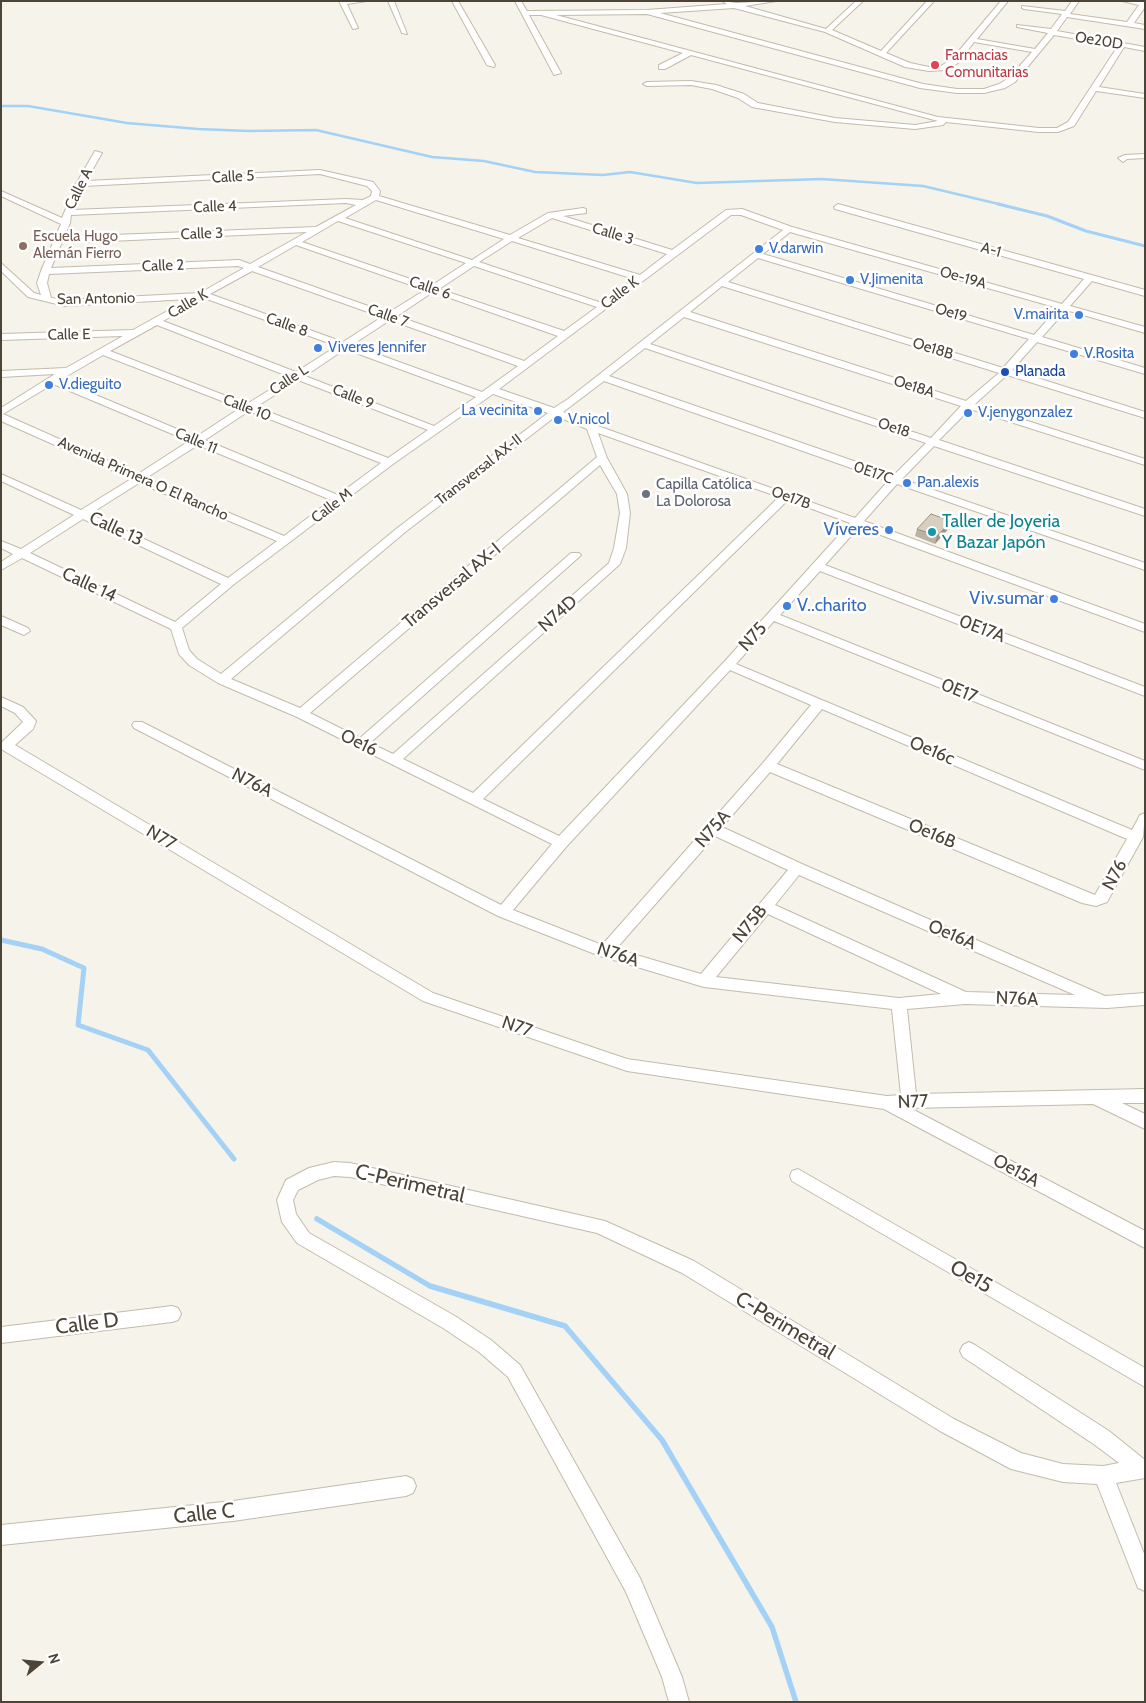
<!DOCTYPE html>
<meta charset="utf-8">
<style>
body{margin:0}
#map{position:relative;width:1146px;height:1703px;overflow:hidden;background:#f6f3ea;font-family:Cabin,sans-serif}
canvas{display:block}
.frame{position:absolute;inset:0;border:2px solid #4b4437;pointer-events:none}
.north{position:absolute;left:15px;top:1638px;width:50px;height:50px;-webkit-text-stroke:4px #fff;paint-order:stroke;rotate:73deg;font-size:14px;font-weight:700;line-height:20px;text-align:center;color:#4b4437}
.north::after{content:'';display:block;margin:auto;width:18px;height:22px;background:#4b4437;clip-path:polygon(50% 0,100% 100%,50% 72%,0 100%)}
</style>
<div id="map">
<canvas width="1146" height="1703"></canvas>
<div class="frame"></div>
<div class="north">N</div>
</div>
<script>
const c = document.querySelector('canvas').getContext('2d');
c.lineJoin = 'round';
const shape = rows => new Path2D(rows.map(r => 'M' + r).join(''));
function strokePath(path, color, width, dash) { c.strokeStyle = color; c.lineWidth = width; c.lineCap = dash ? 'butt' : 'round'; c.setLineDash(dash || []); c.stroke(path); }
function paint(path, color) { c.fillStyle = color; c.fill(path, 'evenodd'); }
function write(font, color, halo, rows, align = 'center') {
  c.font = font + ' Cabin,sans-serif'; c.lineWidth = 5; c.setLineDash([]); c.textBaseline = 'middle'; c.strokeStyle = halo; c.fillStyle = color; for (const [text, x, y, turn = 0] of rows) {
    c.save(); c.translate(x, y); c.rotate((+turn || 0) * Math.PI / 180); c.textAlign = isNaN(turn) ? turn : align; if (halo) c.strokeText(text, 0, 0); c.fillText(text, 0, 0); c.restore();
  }
}
strokePath(shape([
 [1,106,28,106,127,123,198,129,249,131,316,130,432,157,484,161,535,172,603,175,630,172,697,183,822,179,923,186,1003,205]
]), '#a3d2f6', 2.5);
strokePath(shape([
 [998,204,1047,216,1086,231,1145,246]
]), '#a3d2f6', 3);
strokePath(shape([
 [1,940,42,949,84,968,78,1025,148,1050,234,1159]
]), '#a3d2f6', 5);
strokePath(shape([
 [317,1219,430,1286,565,1326,662,1440,772,1627,796,1702]
]), '#a3d2f6', 5.5);
const minor = shape([
 [367,1,347,4,358,28,353,29,339,1,367,1],
 [388,1,394,1,407,34,402,33,388,1],
 [452,1,458,1,495,65,494,67,487,65,452,1],
 [515,1,521,1,527,11,647,10,727,4,722,1,736,3,776,1,745,6,826,29,856,1,863,1,832,30,881,51,927,1,934,1,886,53,910,63,929,67,941,66,952,59,1001,1,1008,1,977,39,1035,49,1048,33,1017,27,1017,25,1051,29,1062,14,1024,9,1022,8,1022,6,1065,11,1072,1,1079,1,1070,14,1127,22,1139,5,1122,1,1145,1,1145,7,1134,23,1145,25,1145,29,1067,17,1057,31,1145,47,1145,51,1124,47,1099,87,1145,94,1145,98,1096,91,1074,126,1058,132,1039,132,946,122,943,125,915,129,835,122,752,107,738,98,712,89,691,85,647,86,643,84,647,82,691,81,716,85,744,94,758,103,835,118,915,125,938,121,691,55,665,69,659,69,659,65,683,53,541,15,529,15,561,73,554,75,515,1],
 [734,8,825,32,905,67,929,71,946,70,958,63,974,42,1032,52,1009,78,999,84,984,89,957,89,923,84,660,13,734,8],
 [647,14,920,88,957,93,984,93,1005,88,1015,82,1054,35,1118,46,1068,122,1057,128,1039,128,938,117,556,15,647,14],
 [95,151,102,153,86,181,320,170,373,182,380,191,379,196,510,235,548,213,583,208,586,209,586,213,563,216,672,250,726,210,742,209,792,227,1062,304,1084,279,835,209,834,207,838,204,1145,290,1145,296,1092,281,1070,306,1145,327,1145,333,1066,310,1042,337,1145,368,1145,374,1037,342,1012,370,1145,412,1145,418,1007,375,975,404,1145,459,1145,465,970,409,939,440,1145,509,1145,516,934,446,902,479,1145,563,1145,570,897,484,864,521,1145,624,1145,632,859,527,825,565,1145,687,1145,696,820,571,780,615,1145,761,1145,770,774,621,736,664,1132,830,1140,815,1145,813,1143,837,1107,902,1096,906,1082,903,770,772,722,827,802,864,1105,996,1145,993,1145,1005,1107,1008,965,1004,907,1009,916,1094,1145,1089,1145,1103,1122,1103,1145,1114,1145,1129,1093,1104,910,1108,1145,1231,1145,1248,884,1109,627,1071,423,1001,1,749,1,743,23,722,15,713,1,706,1,697,23,707,36,721,33,729,15,745,433,993,627,1059,887,1096,901,1095,892,1009,704,987,600,956,498,916,134,728,132,725,134,722,142,722,501,905,552,844,297,717,218,683,189,665,179,654,171,629,22,558,1,570,1,562,13,554,1,548,1,541,21,549,74,515,1,481,1,474,81,510,131,479,1,421,1,408,55,374,1,377,1,371,66,368,123,336,1,340,1,334,133,330,189,299,65,306,28,297,1,271,1,263,34,293,41,295,37,283,41,271,61,224,1,196,1,191,62,218,76,184,95,151],
 [320,174,367,186,372,191,371,196,363,200,346,199,72,210,83,186,320,174],
 [376,200,504,239,472,260,345,218,376,200],
 [346,203,356,205,316,227,88,236,84,239,88,242,307,232,250,264,239,260,51,268,70,223,71,215,346,203],
 [731,215,741,215,783,230,568,399,554,408,499,389,731,215],
 [552,218,667,254,640,275,518,238,552,218],
 [338,221,466,263,431,286,302,242,338,221],
 [790,232,1058,308,1034,335,763,254,790,232],
 [512,241,634,279,602,303,479,262,512,241],
 [296,245,425,290,388,313,258,267,296,245],
 [758,258,1029,339,1003,368,728,282,758,258],
 [238,266,244,268,200,293,65,300,51,298,47,283,49,274,238,266],
 [474,266,597,307,564,331,439,289,474,266],
 [252,271,382,317,343,342,210,294,252,271],
 [722,286,999,373,966,401,690,312,722,286],
 [433,292,558,336,524,361,397,316,433,292],
 [204,298,337,346,296,372,163,321,204,298],
 [684,317,961,406,931,438,650,344,684,317],
 [390,320,518,366,482,392,352,345,390,320],
 [157,325,290,377,247,404,110,351,157,325],
 [645,348,926,443,894,475,609,376,645,348],
 [345,349,476,397,434,426,305,376,345,349],
 [103,355,240,408,196,437,60,380,103,355],
 [298,380,428,430,388,458,256,407,298,380],
 [604,381,888,481,855,518,595,425,563,412,604,381],
 [53,384,189,441,138,474,3,414,53,384],
 [493,394,548,413,396,529,221,674,197,659,189,650,182,628,233,585,393,464,493,394],
 [249,411,381,463,338,495,205,440,249,411],
 [556,416,587,429,597,457,300,708,231,679,404,533,556,416],
 [598,433,779,497,473,793,403,759,620,564,626,548,630,513,627,494,607,458,598,433],
 [198,445,331,500,284,536,146,478,198,445],
 [600,465,617,494,620,513,614,548,609,563,393,754,370,743,579,557,581,555,579,553,571,553,360,738,310,713,600,465],
 [139,483,277,541,228,578,90,514,139,483],
 [788,500,850,523,724,662,559,836,483,799,788,500],
 [83,519,221,584,175,622,30,553,83,519],
 [730,670,811,705,763,763,602,945,513,910,566,847,730,670],
 [822,709,1127,839,1095,895,777,764,822,709],
 [715,836,788,870,701,974,616,949,715,836],
 [799,875,1075,995,966,992,775,905,799,875],
 [768,914,941,994,899,998,716,977,768,914],
 [1145,154,1145,158,1127,159,1123,162,1118,158,1125,155,1145,154],
 [1,616,28,628,30,631,24,635,1,625,1,616],
 [334,1162,350,1163,605,1221,694,1261,954,1419,1021,1453,1063,1464,1103,1466,1119,1463,1095,1445,963,1357,960,1351,963,1345,969,1342,975,1345,1109,1431,1145,1460,1145,1478,1116,1483,1145,1556,1145,1591,1138,1588,1097,1484,1063,1482,1011,1469,940,1431,682,1273,597,1233,350,1177,334,1176,318,1180,298,1190,293,1200,296,1214,309,1233,455,1316,491,1340,520,1365,640,1578,682,1677,689,1702,669,1702,662,1677,626,1592,508,1377,479,1352,443,1328,297,1243,282,1222,277,1200,286,1180,309,1168,334,1162],
 [798,1169,1145,1368,1145,1387,792,1181,790,1176,792,1171,798,1169],
 [172,1306,178,1308,181,1314,178,1320,172,1322,1,1343,1,1327,172,1306],
 [406,1476,413,1479,416,1486,413,1493,406,1496,233,1521,1,1545,1,1525,233,1501,406,1476]
]);
strokePath(minor, '#c3bbac', 2);
paint(minor, '#fff');
paint(shape([
 [951,521,949,528,935,544,915,536,917,529]
]), '#bbb2a4');
paint(shape([
 [951,521,949,528,935,544,937,536]
]), '#989186');
const building = shape([
 [931,514,951,521,937,536,917,529,931,514]
]);
paint(building, '#d9cfbf');
strokePath(building, '#989186', 1);
for (const [x, y, r, color] of [
 [935,65,5,"#e0444e"],
 [23,246,5,"#8d6e63"],
 [759,249,5,"#3f7fe0"],
 [850,280,5,"#3f7fe0"],
 [1079,315,5,"#3f7fe0"],
 [318,348,5,"#3f7fe0"],
 [1074,354,5,"#3f7fe0"],
 [1005,372,5,"#1a4fb4"],
 [49,385,5,"#3f7fe0"],
 [538,411,5,"#3f7fe0"],
 [968,413,5,"#3f7fe0"],
 [558,420,5,"#3f7fe0"],
 [907,483,5,"#3f7fe0"],
 [646,494,5,"#6b7280"],
 [889,530,5,"#3f7fe0"],
 [932,532,5,"#0f9aa8"],
 [1054,599,5,"#3f7fe0"],
 [787,606,5,"#3f7fe0"]
]) { const dot = new Path2D(); dot.arc(x, y, r, 0, 2 * Math.PI); c.fillStyle = color; c.fill(dot); strokePath(dot, '#fff', 2); }
write('15px', '#4b4437', '#fff', [
 ["Oe20D",1099,41,9],
 ["Calle 5",233,177,-3],
 ["Calle A",79,189,-64],
 ["Calle 4",215,207,-2],
 ["Calle 3",202,234,-2],
 ["Calle 3",613,234,17],
 ["A-1",991,250,16],
 ["Calle 2",163,266,-2],
 ["Oe-19A",963,278,16],
 ["Calle 6",430,288,19],
 ["Calle K",620,293,-37],
 ["San Antonio",96,299,-1],
 ["Calle K",188,304,-30],
 ["Oe19",951,313,17],
 ["Calle 7",388,316,20],
 ["Calle 8",287,325,20],
 ["Calle E",69,335,-1],
 ["Oe18B",933,349,17],
 ["Calle L",289,380,-33],
 ["Oe18A",914,387,18],
 ["Calle 9",353,397,22],
 ["Calle 10",247,408,21],
 ["Oe18",894,428,18],
 ["Calle 11",196,441,23],
 ["Transversal AX-II",479,470,-38],
 ["0E17C",873,473,19],
 ["Avenida Primera O El Rancho",143,479,24],
 ["Oe17B",791,498,20],
 ["Calle M",332,506,-37]
]);
write('15px', '#be3a42', '#fff', [
 ["Farmacias",945,56],
 ["Comunitarias",945,73]
], 'left');
write('15px', '#785e54', '#fff', [
 ["Escuela Hugo",33,237],
 ["Alemán Fierro",33,254]
], 'left');
write('15px', '#366cbe', '#fff', [
 ["V.darwin",769,249],
 ["V.Jimenita",860,280],
 ["V.mairita",1069,315,"right"],
 ["Viveres Jennifer",328,348],
 ["V.Rosita",1084,354],
 ["V.dieguito",59,385],
 ["La vecinita",528,411,"right"],
 ["V.jenygonzalez",978,413],
 ["V.nicol",568,420],
 ["Pan.alexis",917,483]
], 'left');
write('15px', '#164399', '#fff', [
 ["Planada",1015,372]
], 'left');
write('15px', '#5b616d', '#fff', [
 ["Capilla Católica",656,485],
 ["La Dolorosa",656,502]
], 'left');
write('18px', '#0d838f', '#fff', [
 ["Taller de Joyeria",942,522],
 ["Y Bazar Japón",942,543]
], 'left');
write('18px', '#4b4437', '#fff', [
 ["Calle 13",116,529,25],
 ["Calle 14",89,585,25],
 ["Transversal AX-I",452,586,-40],
 ["N74D",558,614,-42],
 ["0E17A",982,629,21],
 ["N75",753,637,-48],
 ["0E17",959,691,22],
 ["Oe16",359,743,26],
 ["Oe16c",932,751,23],
 ["N76A",252,783,27],
 ["N75A",713,829,-49],
 ["Oe16B",932,834,23],
 ["N77",161,838,31],
 ["N76",1115,875,-62],
 ["N75B",750,924,-51],
 ["Oe16A",952,935,23],
 ["N76A",618,955,18],
 ["N76A",1017,999,2],
 ["N77",517,1027,19],
 ["N77",913,1102,-3],
 ["Oe15A",1016,1171,28]
]);
write('18px', '#366cbe', '#fff', [
 ["Víveres",879,530],
 ["Viv.sumar",1044,599],
 ["V..charito",797,606,"left"]
], 'right');
write('21px', '#4b4437', '#fff', [
 ["C-Perimetral",410,1184,13],
 ["Oe15",971,1277,30],
 ["Calle D",87,1324,-7],
 ["C-Perimetral",785,1326,31],
 ["Calle C",204,1514,-6]
]);
</script>
